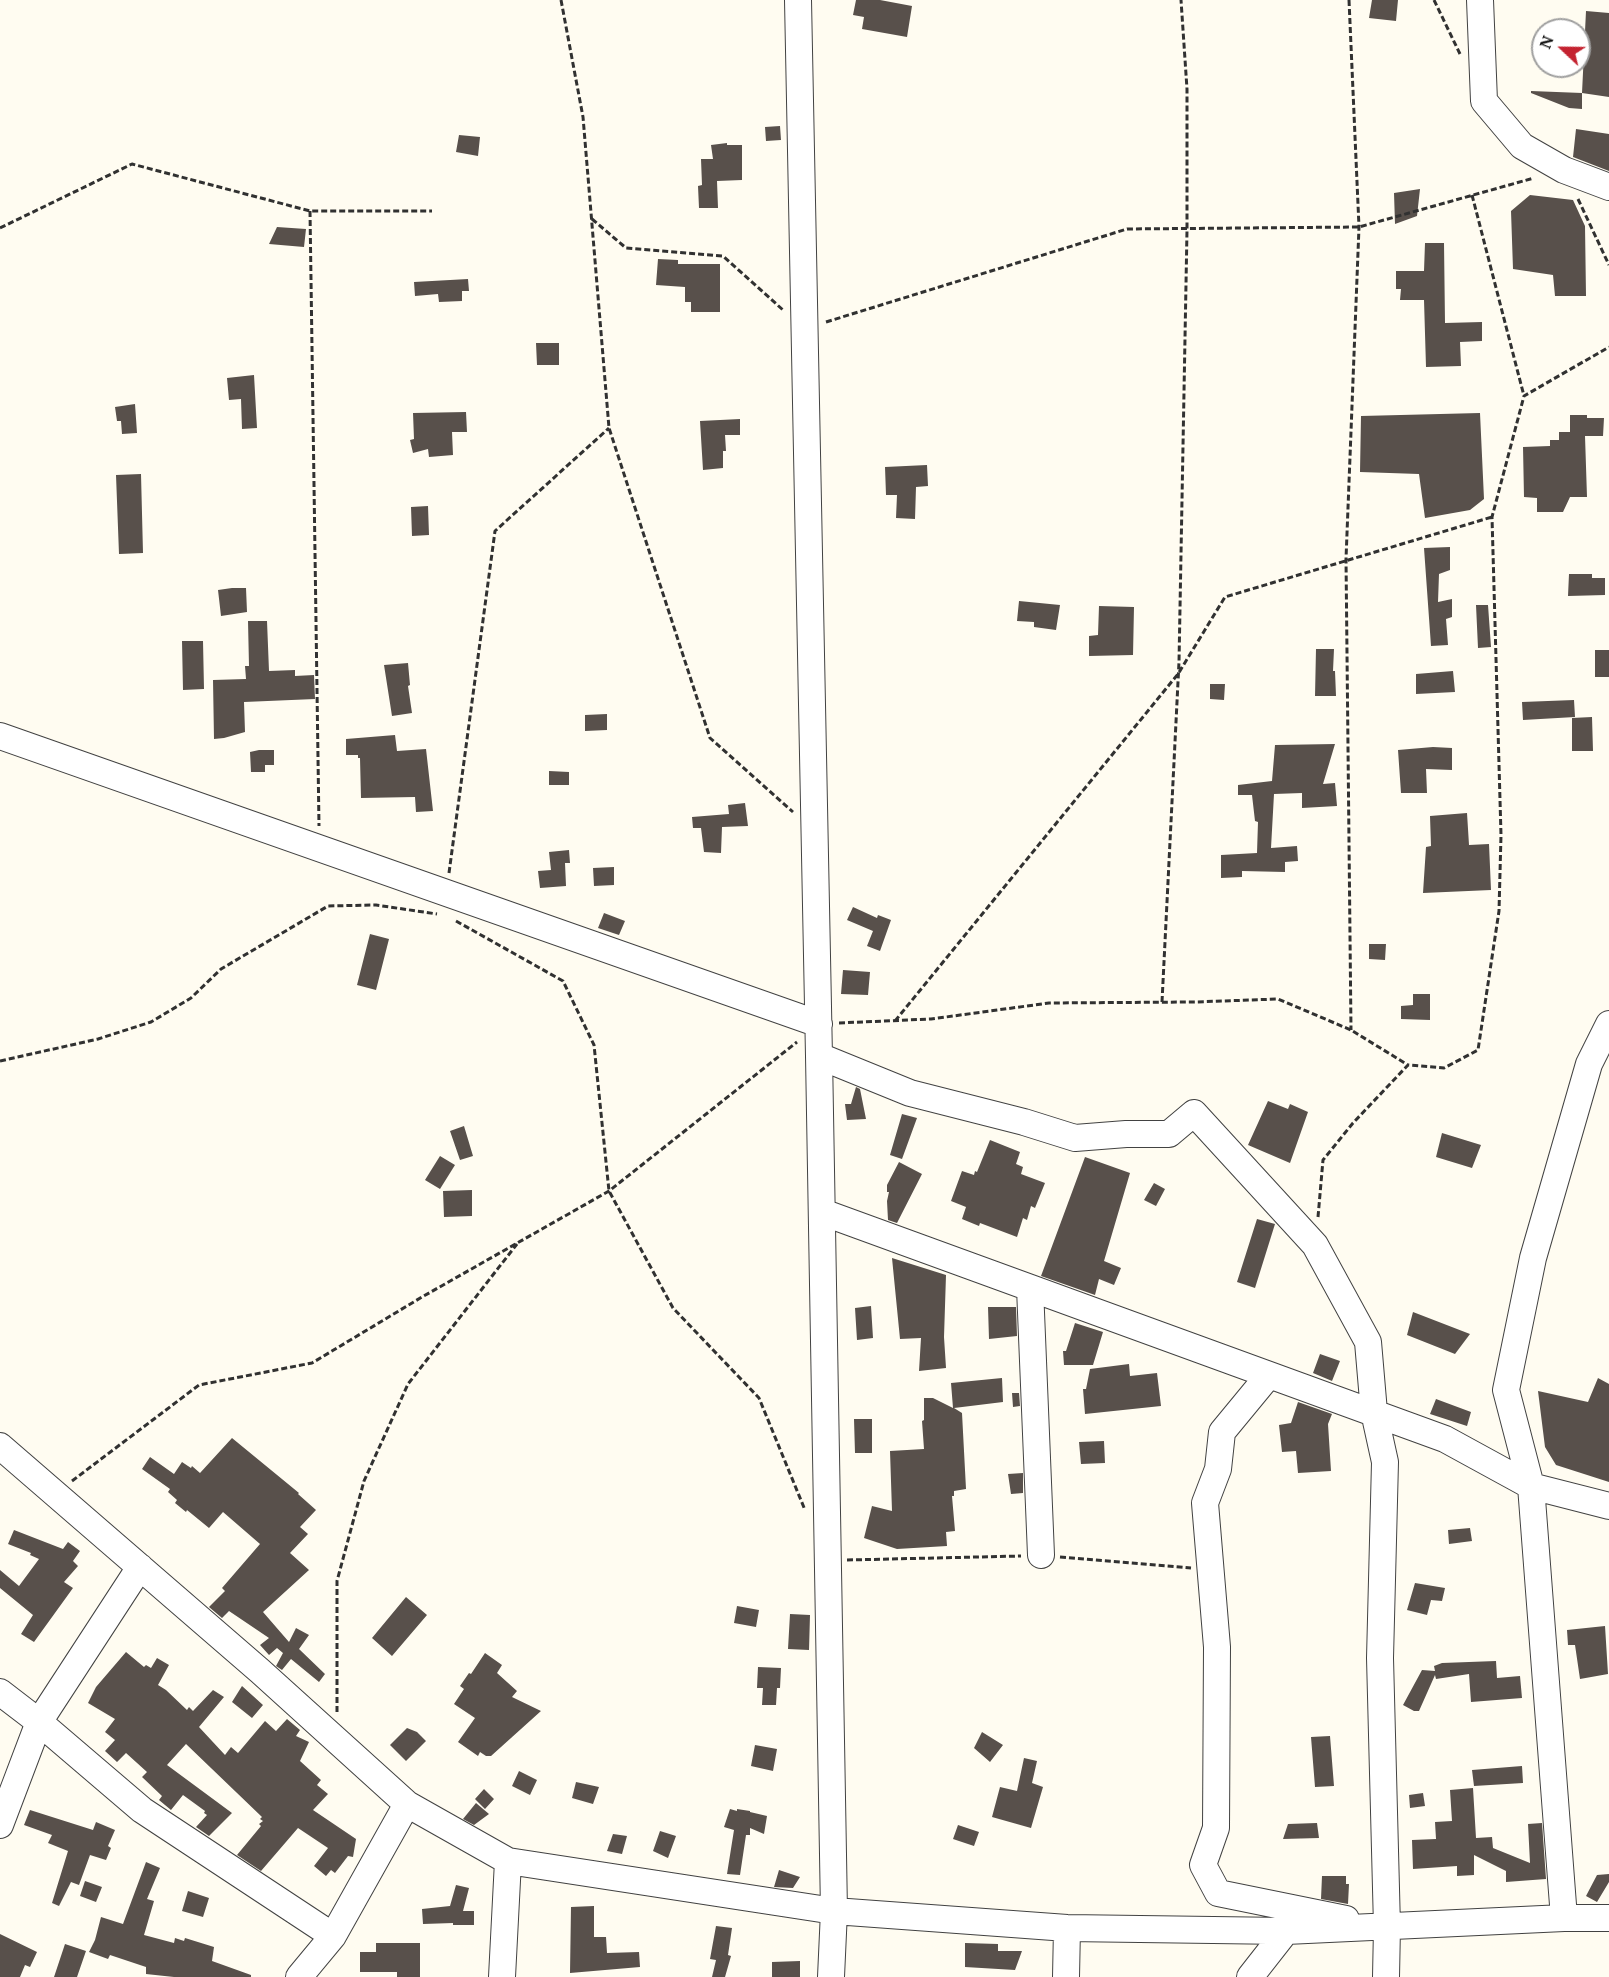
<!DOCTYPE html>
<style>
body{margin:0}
#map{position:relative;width:1609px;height:1977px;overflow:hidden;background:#fffcf1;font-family:"PT Serif",serif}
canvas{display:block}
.north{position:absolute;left:1531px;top:18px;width:60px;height:60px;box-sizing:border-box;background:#fff;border:2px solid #9f9f9f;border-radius:50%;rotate:292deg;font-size:16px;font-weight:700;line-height:24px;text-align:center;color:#0f0f0f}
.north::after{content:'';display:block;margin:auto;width:21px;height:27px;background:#c42330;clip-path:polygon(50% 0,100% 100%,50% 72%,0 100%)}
</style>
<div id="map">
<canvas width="1609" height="1977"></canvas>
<div class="north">N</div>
</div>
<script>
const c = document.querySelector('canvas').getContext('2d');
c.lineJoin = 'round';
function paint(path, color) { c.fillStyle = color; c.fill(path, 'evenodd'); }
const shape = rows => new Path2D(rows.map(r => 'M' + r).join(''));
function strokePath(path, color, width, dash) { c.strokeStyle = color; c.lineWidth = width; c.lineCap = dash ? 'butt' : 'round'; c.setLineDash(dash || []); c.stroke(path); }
paint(shape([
 [856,0,880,0,912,6,907,37,862,29,864,17,853,15],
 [1372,0,1398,0,1396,21,1369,18],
 [1586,11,1609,13,1609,97,1582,93],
 [1531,91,1582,93,1582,109,1569,108,1531,93],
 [780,126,781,140,766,141,765,127],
 [1576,129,1609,134,1609,171,1573,157],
 [459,135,480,137,478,156,456,152],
 [727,143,727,145,742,145,742,180,717,181,718,208,699,208,698,186,702,185,701,159,713,159,711,145],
 [1420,189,1417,216,1395,224,1394,193],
 [1530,195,1573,200,1585,226,1586,296,1555,296,1553,275,1513,269,1511,211],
 [277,227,306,229,304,247,269,244],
 [1425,243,1444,243,1445,323,1482,322,1482,341,1460,342,1461,366,1426,367,1424,300,1400,300,1401,289,1396,289,1396,271,1424,271],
 [658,259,678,260,678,264,720,264,720,312,691,312,691,302,685,302,685,287,656,285],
 [468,279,469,291,462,291,462,301,439,302,438,294,415,296,414,282],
 [536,343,559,343,559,365,537,365],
 [254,375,257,428,242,429,241,399,229,400,227,378],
 [135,404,137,433,122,434,121,421,117,421,115,407],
 [466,412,467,432,452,432,453,455,429,457,428,449,413,453,410,440,414,439,413,413],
 [1480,413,1484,499,1470,510,1425,518,1419,474,1360,472,1361,416],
 [1570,415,1587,415,1587,418,1604,418,1603,436,1585,436,1587,497,1570,497,1563,512,1537,512,1537,498,1524,497,1523,447,1550,446,1550,440,1559,440,1559,432,1570,432],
 [740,419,740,435,725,435,726,451,723,451,723,468,703,470,700,421],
 [927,465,928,486,916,487,915,519,896,518,897,495,886,495,885,467],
 [141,474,143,553,119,554,116,475],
 [428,506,429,535,412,536,411,507],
 [1450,547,1450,570,1439,574,1438,602,1452,599,1452,617,1446,619,1448,645,1431,646,1424,548],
 [1569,574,1592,574,1592,578,1605,578,1605,595,1568,596],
 [232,588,246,588,247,612,221,616,218,590],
 [1019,601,1060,605,1056,630,1034,627,1034,622,1017,621],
 [1476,605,1488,605,1491,647,1478,648],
 [1099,606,1134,607,1133,655,1089,656,1089,636,1098,635],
 [248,621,267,621,269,671,295,670,295,676,314,675,315,699,244,702,245,732,224,738,214,739,213,680,246,679,245,666,249,666],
 [182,641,203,641,204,689,183,690],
 [1316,649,1334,649,1333,671,1335,671,1336,696,1315,696],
 [1595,650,1609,650,1609,677,1595,677],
 [408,663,410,685,408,686,412,713,392,716,384,665],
 [1453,671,1455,692,1416,694,1416,674],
 [1210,684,1225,684,1224,700,1210,699],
 [1574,700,1575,717,1523,720,1522,702],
 [607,714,607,730,585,731,585,715],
 [1592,717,1593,751,1572,751,1572,718],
 [395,735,397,751,426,749,433,811,416,812,415,797,361,798,360,758,358,758,358,755,346,755,346,739],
 [1335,744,1323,784,1335,783,1337,806,1302,808,1302,793,1274,794,1271,848,1297,846,1298,861,1285,862,1285,872,1242,871,1242,877,1221,878,1221,855,1257,853,1258,822,1255,821,1252,795,1238,795,1238,785,1272,781,1275,745],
 [1433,747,1452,748,1452,770,1426,769,1427,793,1401,793,1398,750],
 [259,750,274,750,274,765,265,765,265,772,251,772,250,752],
 [549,771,569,772,569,785,549,785],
 [745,803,748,826,722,827,721,853,704,852,701,828,693,828,692,817,729,814,728,805],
 [1467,813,1469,845,1489,844,1491,890,1423,893,1426,847,1431,846,1430,816],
 [569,850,570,863,565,863,566,886,540,888,538,871,551,870,549,852],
 [614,867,614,885,594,886,593,868],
 [853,907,877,918,878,915,891,920,880,951,867,946,873,931,847,920],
 [604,913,625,921,619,935,598,928],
 [370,934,389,939,376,990,357,985],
 [1369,944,1386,944,1385,960,1369,959],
 [843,970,870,972,868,995,841,994],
 [1413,994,1430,994,1430,1020,1401,1019,1401,1006,1413,1005],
 [856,1087,860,1089,866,1119,847,1120,845,1104,851,1104],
 [1268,1101,1288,1109,1290,1104,1308,1112,1290,1163,1248,1145],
 [902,1114,917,1118,902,1159,890,1155],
 [464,1126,473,1156,460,1160,450,1131],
 [1442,1133,1481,1145,1472,1168,1436,1157],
 [990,1140,1020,1152,1016,1164,1023,1167,1021,1174,1045,1183,1035,1208,1031,1206,1027,1220,1023,1218,1017,1237,980,1223,979,1226,962,1219,966,1207,951,1201,962,1171,974,1175,975,1171,977,1172],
 [440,1156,455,1165,440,1189,425,1180],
 [1085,1157,1130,1173,1104,1261,1121,1268,1114,1285,1099,1279,1095,1295,1041,1276],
 [899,1162,922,1174,897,1223,888,1220,887,1201,889,1192,887,1192,887,1185],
 [1154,1183,1165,1189,1156,1206,1144,1200],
 [472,1190,472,1216,444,1217,443,1191],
 [1257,1219,1275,1224,1255,1288,1237,1282],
 [892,1258,946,1275,944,1337,946,1368,919,1371,921,1338,900,1339],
 [871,1306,873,1338,857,1340,855,1308],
 [988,1307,1016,1307,1017,1336,989,1339],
 [1413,1312,1470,1334,1455,1354,1407,1335],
 [1075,1323,1103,1332,1093,1365,1064,1365,1063,1351,1066,1351],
 [1320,1354,1340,1361,1332,1381,1313,1373],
 [1129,1364,1130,1376,1157,1373,1161,1406,1085,1414,1083,1389,1086,1389,1090,1369],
 [1002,1378,1003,1402,954,1408,962,1413,966,1489,954,1491,954,1496,952,1496,955,1531,946,1532,947,1546,897,1549,864,1538,872,1506,892,1511,890,1451,924,1449,922,1421,924,1420,924,1398,933,1398,953,1408,951,1383],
 [1598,1378,1609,1384,1609,1482,1556,1465,1545,1447,1538,1391,1588,1402],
 [1012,1393,1019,1393,1020,1406,1013,1407],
 [1436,1399,1471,1412,1467,1426,1430,1414],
 [1298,1402,1332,1414,1328,1424,1331,1471,1298,1473,1296,1451,1282,1452,1279,1425,1291,1423],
 [854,1419,872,1419,872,1453,855,1453],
 [232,1438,299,1493,298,1494,316,1510,300,1527,308,1534,290,1553,309,1570,263,1612,289,1642,296,1628,309,1635,299,1649,325,1674,319,1682,291,1659,282,1670,276,1666,283,1653,277,1648,269,1655,260,1645,269,1638,229,1611,222,1618,209,1607,225,1591,222,1588,260,1544,223,1512,209,1528,187,1510,186,1512,175,1503,177,1500,168,1492,170,1489,142,1469,150,1457,174,1474,182,1462,191,1468,192,1466,200,1473],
 [1104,1441,1105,1463,1081,1464,1079,1442],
 [1023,1473,1023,1493,1011,1494,1008,1474],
 [1470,1528,1472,1541,1449,1544,1448,1530],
 [14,1530,63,1549,68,1542,80,1551,73,1561,78,1566,64,1582,73,1588,34,1642,21,1634,33,1615,0,1588,0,1570,19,1586,39,1559,30,1555,31,1553,8,1544],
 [1415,1583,1445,1588,1442,1601,1431,1600,1427,1615,1407,1610],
 [406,1597,427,1615,392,1656,372,1638],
 [737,1606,759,1610,756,1627,734,1623],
 [790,1614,810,1615,809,1650,788,1649],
 [1605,1626,1608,1674,1580,1679,1575,1645,1568,1645,1567,1630],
 [126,1652,144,1667,146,1665,151,1668,157,1658,169,1665,158,1685,166,1690,187,1710,189,1707,193,1711,213,1690,224,1697,199,1727,225,1755,231,1747,238,1753,265,1721,276,1731,287,1719,300,1730,296,1736,309,1742,300,1761,321,1780,317,1785,328,1794,313,1810,356,1839,353,1857,348,1856,335,1873,331,1870,326,1876,314,1866,328,1848,298,1828,261,1871,237,1855,261,1826,259,1824,263,1821,260,1819,262,1817,186,1744,167,1765,232,1813,209,1836,196,1827,207,1815,204,1813,205,1811,183,1795,171,1810,159,1800,162,1796,142,1777,147,1772,126,1753,117,1762,105,1751,115,1740,105,1732,115,1719,88,1703,96,1687],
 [485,1653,502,1665,497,1673,517,1691,512,1697,541,1711,491,1756,486,1756,480,1752,478,1756,458,1742,475,1718,454,1704,464,1689,460,1686,469,1673,471,1674],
 [1496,1661,1497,1678,1520,1676,1522,1698,1471,1702,1469,1674,1436,1679,1435,1675,1419,1711,1414,1711,1403,1705,1422,1670,1435,1671,1434,1666,1442,1663],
 [758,1667,781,1668,780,1688,777,1688,776,1705,762,1705,763,1688,757,1688],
 [242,1686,263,1705,252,1718,232,1702],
 [407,1728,417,1732,426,1741,406,1761,390,1745],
 [982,1732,1003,1745,990,1762,974,1748],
 [1330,1736,1334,1786,1315,1787,1311,1737],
 [755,1745,777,1749,773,1771,751,1766],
 [1024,1758,1037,1761,1032,1783,1043,1787,1031,1828,992,1817,1000,1787,1017,1791],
 [1522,1766,1523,1783,1474,1786,1472,1770],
 [519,1771,537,1780,530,1795,512,1786],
 [576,1782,599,1787,593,1804,572,1798],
 [1473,1788,1476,1838,1492,1837,1493,1848,1530,1863,1528,1824,1542,1823,1546,1879,1506,1882,1506,1871,1474,1855,1474,1875,1457,1876,1457,1866,1413,1869,1412,1840,1436,1839,1435,1822,1452,1821,1450,1790],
 [484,1789,494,1799,485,1809,475,1799],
 [1423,1793,1425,1806,1410,1808,1409,1795],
 [476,1803,489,1814,474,1825,463,1819],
 [730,1809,737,1811,737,1809,750,1811,750,1812,767,1816,764,1834,750,1828,750,1835,746,1835,740,1875,727,1874,734,1830,724,1827],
 [30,1810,93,1830,96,1822,115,1830,108,1846,111,1848,106,1860,90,1855,79,1885,71,1882,59,1906,52,1903,68,1851,48,1843,52,1835,24,1825],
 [1317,1823,1319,1838,1283,1839,1288,1824],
 [958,1825,979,1832,974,1846,953,1839],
 [660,1831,676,1836,668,1858,653,1851],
 [613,1834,627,1836,622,1854,607,1851],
 [146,1862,160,1868,147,1899,154,1901,144,1935,174,1943,175,1938,184,1941,185,1938,214,1947,212,1961,251,1975,251,1977,174,1977,146,1974,146,1967,110,1955,108,1959,89,1952,95,1940,101,1917,123,1924],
 [779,1870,800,1877,793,1888,774,1887],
 [1609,1874,1609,1882,1597,1902,1586,1896,1597,1875],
 [1322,1876,1346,1876,1346,1884,1349,1884,1348,1904,1321,1899],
 [85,1881,102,1887,96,1902,80,1896],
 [456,1885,469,1888,463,1911,474,1911,474,1925,453,1925,453,1923,423,1924,422,1909,450,1906],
 [188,1891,209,1898,203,1917,182,1911],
 [594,1906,594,1937,606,1937,607,1953,639,1952,640,1967,570,1973,571,1907],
 [716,1926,732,1928,728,1955,731,1956,725,1977,712,1977,716,1960,710,1959],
 [0,1934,37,1952,30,1967,25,1965,20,1977,0,1977],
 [376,1943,420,1943,420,1977,397,1977,397,1972,360,1972,360,1952,376,1952],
 [965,1943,998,1944,998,1951,1022,1951,1015,1970,965,1967],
 [65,1944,86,1951,77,1977,54,1977],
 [800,1961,800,1977,772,1977,772,1962]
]), '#58504b');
const minor = shape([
 [798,0,819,1056,834,1911,831,1977],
 [1480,0,1484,101,1522,146,1564,170,1609,187],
 [0,736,819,1024],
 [819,1056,910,1093,1024,1122,1075,1138,1126,1134,1169,1134,1194,1113,1315,1245,1368,1342,1374,1412,1385,1462,1380,1658,1387,1927,1386,1977],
 [822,1212,1445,1439,1531,1486,1609,1506],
 [1030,1288,1041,1555],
 [1269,1375,1222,1432,1218,1469,1205,1503,1217,1647,1216,1828,1203,1865,1218,1893,1346,1919],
 [0,1446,260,1671,407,1804,508,1861,834,1911,1067,1928,1286,1931,1564,1918,1609,1918],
 [0,1692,39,1722,142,1810,333,1936],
 [0,1825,39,1722,140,1567],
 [1564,1918,1531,1486,1506,1390,1533,1258,1589,1064,1609,1024],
 [299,1977,333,1936,407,1804],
 [502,1977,508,1861],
 [1066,1977,1067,1928],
 [1250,1977,1286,1931]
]);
strokePath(minor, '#424242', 28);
strokePath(shape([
 [561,0,583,117,609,428,710,738,793,812],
 [1349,0,1359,227,1346,559,1351,1030],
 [1434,0,1460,54],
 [1472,195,1524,396],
 [1578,199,1609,265],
 [310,211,319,826],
 [592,219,626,248,723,256,783,310],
 [0,228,132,164,310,211,432,211],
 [826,322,1127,229,1359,227,1534,178],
 [449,873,495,531,609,428],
 [456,921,563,981,594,1045,609,1191,673,1308,759,1398,805,1510],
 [1162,1002,1179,662,1187,230,1187,89,1181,0],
 [895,1021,1178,674,1225,597,1492,517],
 [839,1023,931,1019,1049,1003,1195,1002,1278,999,1351,1030,1408,1065],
 [0,1061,98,1039,151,1022,191,998,221,969,328,906,376,905,437,914],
 [1318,1217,1323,1160,1353,1123,1408,1065,1444,1068,1478,1050,1499,911,1501,835,1492,517,1524,396,1609,347],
 [72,1481,199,1385,312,1363,422,1297,609,1191,797,1042],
 [1060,1557,1191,1568],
 [847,1560,1021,1556],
 [337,1712,337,1581,364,1481,408,1384,517,1244]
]), '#313131', 3, [6, 3]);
strokePath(minor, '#fff', 26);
</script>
